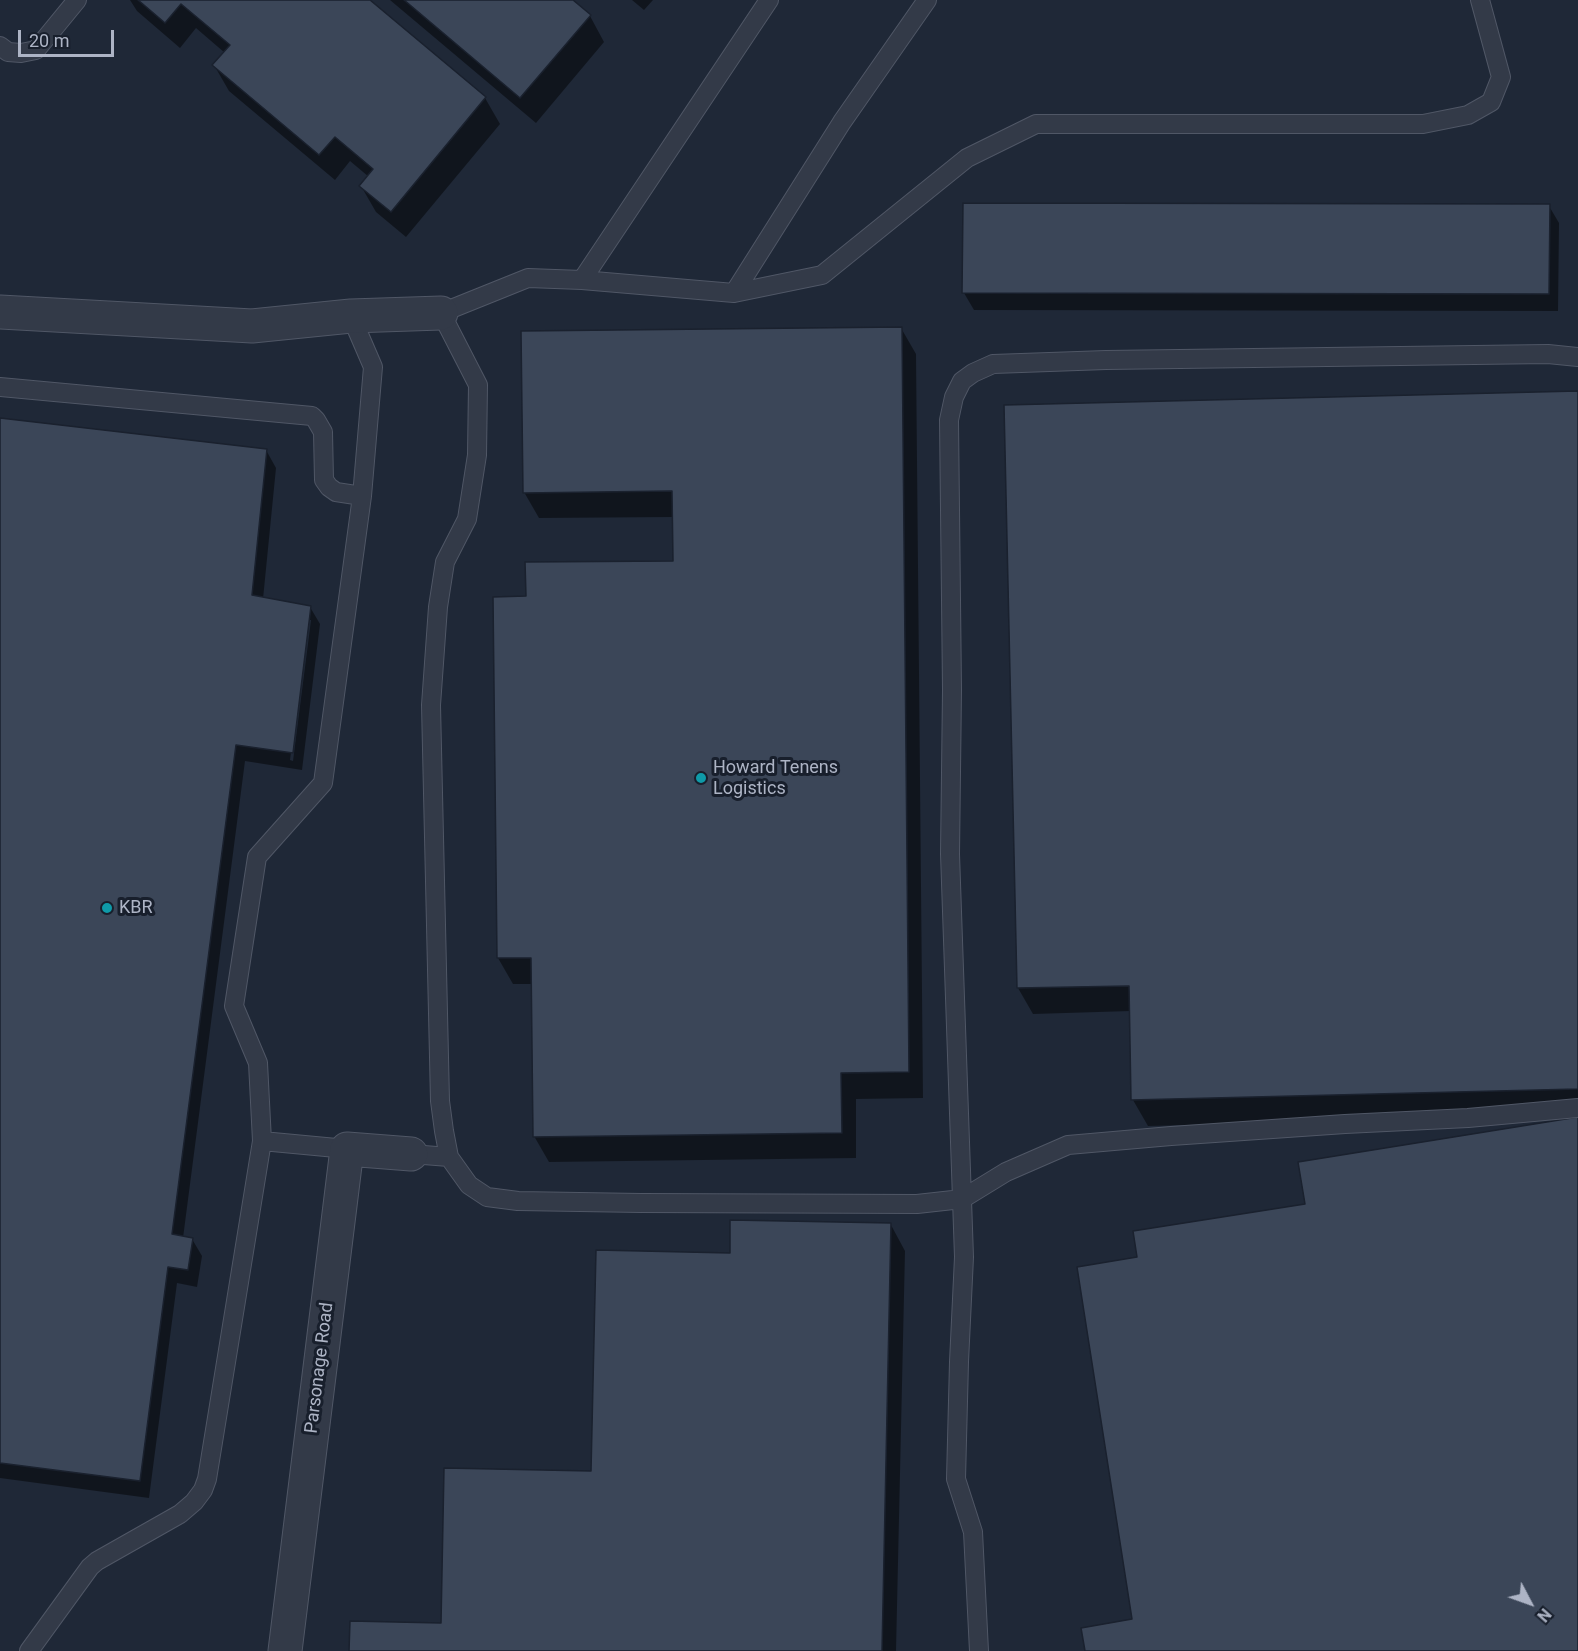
<!DOCTYPE html>
<style>
body{margin:0}
#map{position:relative;width:1578px;height:1651px;overflow:hidden;background:#1f2837;font-family:Roboto,sans-serif}
canvas{display:block}
.north{position:absolute;left:1500px;top:1573px;width:60px;height:60px;-webkit-text-stroke:4px #181f2c;paint-order:stroke;rotate:131deg;font-size:16px;font-weight:700;line-height:24px;text-align:center;color:#adb4c5}
.north::after{content:'';display:block;margin:auto;width:21px;height:27px;background:#adb4c5;clip-path:polygon(50% 0,100% 100%,50% 72%,0 100%)}
.scale{position:absolute;left:18px;top:30px;width:96px;height:27px;box-sizing:border-box;border:3px solid #adb4c5;border-top:0;padding-left:8px;font-size:18px;line-height:21px;white-space:nowrap;color:#adb4c5;-webkit-text-stroke:4px #181f2c;paint-order:stroke}
</style>
<div id="map">
<canvas width="1578" height="1651"></canvas>
<div class="north">N</div>
<div class="scale">20 m</div>
</div>
<script>
const c = document.querySelector('canvas').getContext('2d');
c.lineJoin = 'round';
function paint(path, color) { c.fillStyle = color; c.fill(path, 'evenodd'); }
const shape = rows => new Path2D(rows.map(r => 'M' + r).join(''));
function strokePath(path, color, width, dash) { c.strokeStyle = color; c.lineWidth = width; c.lineCap = dash ? 'butt' : 'round'; c.setLineDash(dash || []); c.stroke(path); }
function write(font, color, halo, rows, align = 'center') {
  c.font = font + ' Roboto,sans-serif'; c.lineWidth = 6; c.setLineDash([]); c.textBaseline = 'middle'; c.strokeStyle = halo; c.fillStyle = color; for (const [text, x, y, turn = 0] of rows) {
    c.save(); c.translate(x, y); c.rotate((+turn || 0) * Math.PI / 180); c.textAlign = isNaN(turn) ? turn : align; if (halo) c.strokeText(text, 0, 0); c.fillText(text, 0, 0); c.restore();
  }
}
paint(shape([
 [130,0,368,0,485,98,500,124,406,237,376,212,361,186,369,177,350,161,335,180,229,91,214,65,225,53,196,28,180,48,137,11],
 [390,0,571,0,590,16,604,42,536,123],
 [632,0,653,0,644,10],
 [1549,206,1559,223,1558,311,974,310,964,293],
 [901,328,916,354,923,1098,856,1099,856,1158,549,1162,534,1136,533,984,513,984,498,958,527,598,675,562,674,517,539,518,524,492],
 [1578,392,1578,1115,1148,1126,1133,1100,1131,1011,1033,1014,1018,988],
 [0,419,266,450,276,468,263,599,310,607,320,624,302,770,245,761,183,1238,192,1239,202,1256,197,1287,177,1283,149,1498,0,1478],
 [308,620,311,620,293,761,290,760],
 [891,1225,905,1251,896,1651,351,1651,442,1625,592,1472,731,1254]
]), '#0007');
const building = shape([
 [138,0,370,0,486,97,391,212,359,186,373,169,335,137,319,155,212,65,230,45,181,4,165,23,138,0],
 [404,0,573,0,591,15,520,98,404,0],
 [963,203,1550,204,1549,294,962,293,963,203],
 [902,327,909,1072,841,1073,842,1133,533,1137,531,958,497,958,493,597,526,596,525,562,673,561,672,491,523,493,521,331,902,327],
 [1578,391,1578,1089,1131,1100,1129,986,1017,988,1004,405,1578,391],
 [0,418,267,449,252,595,311,606,293,753,236,745,172,1234,193,1238,188,1270,168,1267,140,1481,0,1463,0,418],
 [1578,1117,1578,1651,1085,1651,1081,1628,1132,1619,1077,1267,1137,1257,1133,1231,1305,1204,1298,1162,1578,1117],
 [730,1220,891,1223,882,1651,349,1651,350,1621,441,1623,444,1468,591,1471,596,1250,730,1253,730,1220]
]);
paint(building, '#3b4658');
strokePath(building, '#1a212e', 1.5);
const service = shape([
 [1480,0,1501,77,1491,102,1468,115,1423,124,1036,124,967,158,822,275,734,293,582,280,528,278,441,313,478,385,477,455,467,519,445,562,438,607,431,705,440,1101,444,1131,449,1157,469,1185,487,1197,518,1201,641,1203,917,1204,962,1199,1006,1172,1068,1145,1171,1136,1345,1124,1468,1118,1578,1108],
 [0,46,8,52,21,53,36,50,77,0],
 [582,280,769,0],
 [734,293,842,122,927,0],
 [0,387,312,416,316,420,323,432,324,480,329,487,336,492,362,496],
 [262,1141,347,1149],
 [411,1154,449,1157],
 [29,1651,90,1567,97,1561,180,1514,194,1502,203,1490,207,1479,262,1141,258,1063,234,1006,257,857,323,783,362,496,373,367,351,316],
 [979,1651,973,1532,956,1479,959,1362,964,1257,950,854,952,690,949,420,954,397,962,381,973,373,993,364,1106,360,1548,354,1578,357]
]);
const minor = shape([
 [0,312,252,326,351,316,441,313],
 [285,1651,347,1149,411,1154]
]);
strokePath(service, '#505766', 20);
strokePath(minor, '#505766', 35);
strokePath(service, '#333a48', 18);
strokePath(minor, '#333a48', 33);
for (const [x, y, r, color] of [
 [701,778,6,"#0f9aa8"],
 [107,908,6,"#0f9aa8"]
]) { const dot = new Path2D(); dot.arc(x, y, r, 0, 2 * Math.PI); c.fillStyle = color; c.fill(dot); strokePath(dot, '#181f2c', 2); }
write('18px', '#adb4c5', '#181f2c', [
 ["Howard Tenens",713,768],
 ["Logistics",713,789],
 ["KBR",119,908]
], 'left');
write('18px', '#adb4c5', '#181f2c', [
 ["Parsonage Road",320,1368,-83]
]);
</script>
